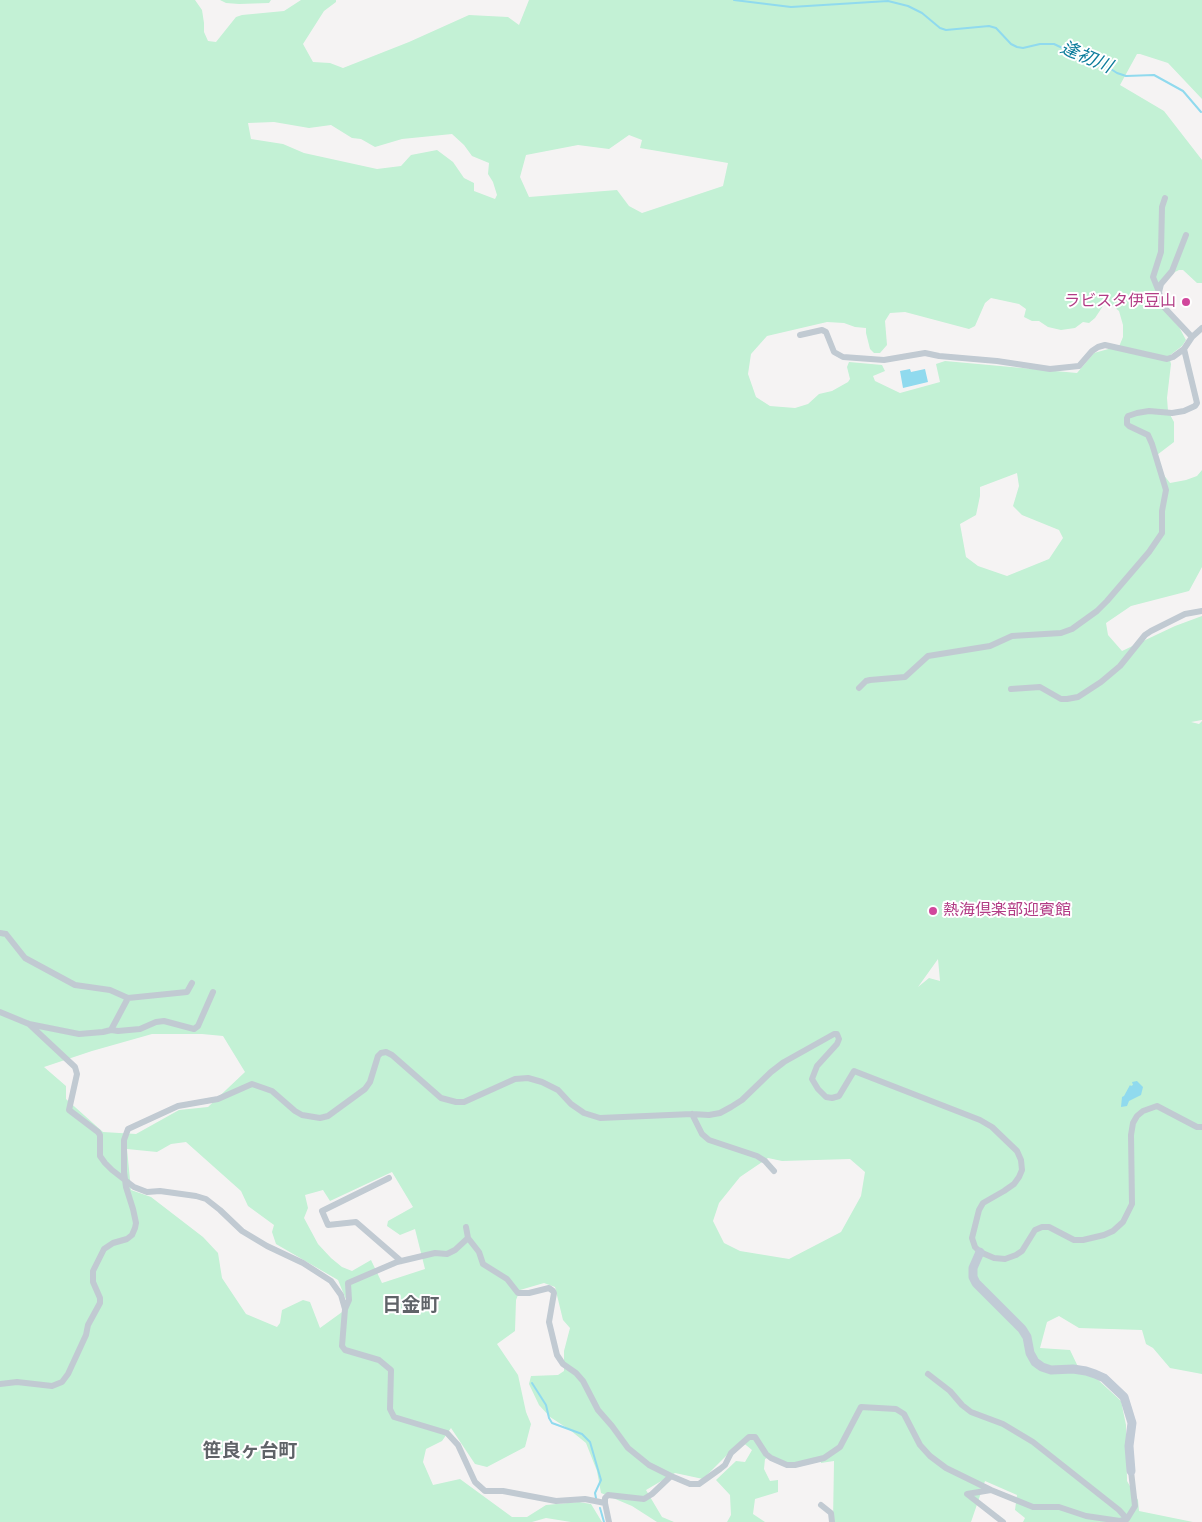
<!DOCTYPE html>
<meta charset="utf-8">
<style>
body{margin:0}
canvas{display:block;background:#f5f3f3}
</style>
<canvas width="1202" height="1522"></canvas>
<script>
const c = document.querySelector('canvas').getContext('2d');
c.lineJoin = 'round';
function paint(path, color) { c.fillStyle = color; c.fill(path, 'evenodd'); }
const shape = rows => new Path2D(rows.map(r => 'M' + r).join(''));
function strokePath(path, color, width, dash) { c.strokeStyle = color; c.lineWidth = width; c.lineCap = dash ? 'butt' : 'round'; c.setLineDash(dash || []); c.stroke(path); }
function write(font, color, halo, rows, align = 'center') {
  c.font = font + ' "DejaVu Sans","Noto Sans JP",sans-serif'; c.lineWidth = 4; c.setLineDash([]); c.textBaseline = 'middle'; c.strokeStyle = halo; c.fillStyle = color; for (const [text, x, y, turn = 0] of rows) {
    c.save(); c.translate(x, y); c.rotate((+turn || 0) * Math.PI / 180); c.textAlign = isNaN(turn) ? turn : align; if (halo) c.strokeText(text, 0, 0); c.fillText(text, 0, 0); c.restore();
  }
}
paint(shape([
 [0,0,195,0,202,10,204,23,204,32,208,41,216,42,236,17,242,15,284,11,301,0,336,0,336,2,324,11,303,44,313,62,330,63,343,68,409,42,469,15,508,17,519,25,529,0,1202,0,1202,99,1168,63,1140,54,1137,54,1120,85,1164,111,1202,160,1202,283,1197,283,1183,270,1179,270,1173,273,1157,292,1158,303,1179,327,1186,340,1182,346,1169,356,1171,364,1167,398,1168,411,1174,422,1174,442,1157,455,1163,474,1170,483,1186,480,1197,476,1202,470,1202,567,1189,591,1131,606,1106,623,1108,635,1122,651,1175,626,1202,616,1202,720,1191,722,1199,724,1202,721,1202,1374,1170,1368,1153,1348,1146,1344,1142,1330,1079,1328,1059,1316,1047,1322,1040,1348,1070,1350,1081,1373,1095,1377,1121,1401,1126,1425,1127,1481,1138,1500,1139,1511,1193,1522,1023,1522,1025,1518,1015,1510,1017,1495,985,1481,971,1522,833,1522,834,1461,821,1463,820,1459,790,1465,769,1457,765,1459,764,1469,770,1481,778,1480,778,1492,755,1499,753,1514,765,1522,727,1522,731,1515,730,1495,716,1480,736,1461,745,1462,752,1450,741,1441,703,1479,675,1473,646,1490,662,1517,674,1522,657,1522,632,1506,601,1493,597,1471,586,1443,570,1430,550,1417,539,1405,529,1384,531,1376,558,1375,564,1371,564,1351,570,1328,563,1320,555,1287,544,1283,520,1290,516,1300,515,1331,497,1344,518,1375,526,1412,531,1424,525,1447,487,1467,475,1464,451,1428,442,1441,426,1449,423,1462,433,1485,460,1479,512,1517,527,1517,546,1505,579,1502,591,1504,602,1522,571,1522,546,1518,532,1522,0,1522],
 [274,122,309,128,331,125,352,138,361,139,375,147,402,139,452,134,464,145,472,156,489,163,488,174,493,182,497,195,495,199,474,191,474,183,464,178,453,162,437,150,411,155,401,166,377,169,304,153,283,144,251,139,248,123],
 [629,135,642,140,640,148,728,163,723,186,642,213,629,206,617,190,529,197,520,177,526,155,578,145,609,149],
 [991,298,1019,304,1026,309,1024,317,1032,321,1039,321,1048,327,1061,330,1075,328,1083,322,1089,323,1095,318,1103,306,1109,303,1119,311,1123,325,1123,337,1118,349,1112,348,1094,353,1077,373,945,361,936,364,940,382,900,393,875,381,873,376,885,371,882,365,849,362,847,367,850,379,848,382,832,391,819,394,808,404,795,408,770,406,756,397,748,374,751,354,767,336,827,322,844,323,855,327,866,328,866,333,870,349,874,353,880,353,887,345,885,321,890,313,905,312,969,329,975,326,985,303],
 [1017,473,1019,486,1013,506,1022,515,1059,530,1063,538,1049,559,1007,576,978,566,966,557,960,524,976,515,980,496,980,487],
 [938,959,940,981,929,978,918,987],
 [152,1034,202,1034,223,1036,245,1072,208,1107,179,1110,136,1134,103,1132,66,1099,66,1086,44,1067,92,1051],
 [186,1142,241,1191,248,1206,274,1225,272,1232,276,1244,338,1280,349,1307,320,1328,310,1302,303,1300,282,1310,280,1323,277,1327,246,1314,222,1278,218,1253,203,1237,151,1197,131,1190,127,1149,157,1152,171,1144],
 [768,1158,782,1161,850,1159,865,1172,861,1196,841,1232,789,1259,740,1251,724,1243,713,1221,719,1203,740,1177],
 [392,1172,413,1207,388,1221,387,1226,400,1235,415,1229,425,1269,382,1283,371,1260,352,1271,342,1267,331,1258,318,1244,304,1218,308,1208,305,1195,323,1190,330,1201],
 [220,0,271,0,269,3,239,4,226,3]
]), '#c3f1d5');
paint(shape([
 [910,369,911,372,925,369,928,382,903,388,900,371],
 [1137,1081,1143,1087,1141,1095,1129,1101,1127,1106,1121,1107,1122,1097,1124,1096,1130,1085,1131,1086,1133,1085,1132,1082]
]), '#90daee');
strokePath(shape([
 [734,0,791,7,888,1,908,6,922,13,940,28,946,30,989,26,996,28,1011,44,1017,47,1023,48,1040,44,1054,44,1073,53,1097,60,1117,73,1126,76,1154,75,1183,91,1201,112],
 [532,1383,546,1405,549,1418,552,1423,582,1434,590,1442,601,1480,595,1493,596,1498],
 [600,1508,604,1522]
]), '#90daee', 2);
strokePath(shape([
 [1186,235,1172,271,1161,284,1159,292,1162,305,1192,337],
 [1159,292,1153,277,1161,252,1162,207,1165,198],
 [800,335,822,330,826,332,834,352,843,357,884,360,925,353,939,356,997,361,1050,369,1079,366,1092,351,1098,347,1105,345,1167,359,1173,357,1184,349,1192,337,1202,328],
 [859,688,866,681,870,680,905,677,928,656,990,646,1012,636,1061,633,1072,629,1097,611,1107,601,1149,552,1162,533,1162,511,1166,490,1152,444,1148,435,1129,426,1127,424,1127,418,1128,416,1137,413,1149,411,1172,413,1184,411,1195,406,1197,403,1184,349],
 [1011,689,1040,687,1061,699,1067,699,1078,697,1101,682,1120,666,1145,635,1151,631,1185,614,1202,611],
 [0,933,6,934,25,958,75,985,110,990,128,998,187,992,192,983],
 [0,1012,29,1024,79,1034,103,1032,111,1030,118,1031,140,1029,156,1022,164,1021,194,1029,198,1026,213,992],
 [29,1024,75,1067,77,1074,69,1110,98,1132,100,1135,100,1156,105,1163,112,1170,134,1187,147,1192,160,1191,196,1196,206,1199,220,1210,242,1231,267,1246,303,1263,331,1281,341,1295,345,1309],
 [111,1030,128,998],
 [692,1114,702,1134,709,1140,757,1156,765,1161,774,1171],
 [389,1178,322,1211,328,1225,356,1222,401,1261],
 [466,1227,468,1238,455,1250,447,1254,435,1253,397,1262,348,1283,349,1300,345,1309,342,1346,345,1350,379,1360,391,1370,390,1409,394,1417,447,1433,458,1445,475,1482,485,1491,503,1491,556,1501,585,1499,605,1503],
 [468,1238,479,1252,483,1264,507,1279,518,1293,529,1293,549,1288,553,1291,554,1293,549,1322,557,1355,563,1364,576,1373,583,1381,598,1410,612,1426,628,1448,649,1465,671,1476],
 [928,1374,950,1391,962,1405,971,1412,1003,1424,1033,1442,1119,1510,1127,1519],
 [0,1384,17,1382,52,1386,62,1382,68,1374,86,1335,88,1325,100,1303,100,1298,93,1282,93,1271,104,1249,113,1243,127,1239,132,1235,135,1228,136,1223,133,1209,126,1187,124,1172,124,1140,128,1129,178,1106,218,1099,252,1084,272,1091,295,1111,302,1115,320,1118,328,1116,365,1089,370,1082,378,1056,381,1053,386,1052,392,1055,441,1098,456,1102,464,1102,515,1079,528,1078,542,1082,558,1090,571,1104,584,1113,600,1118,692,1114,709,1115,720,1113,731,1107,742,1100,771,1072,784,1062,834,1034,837,1034,839,1039,837,1044,817,1066,812,1079,818,1089,826,1097,832,1098,839,1096,854,1071,980,1120,992,1127,1017,1151,1021,1160,1022,1170,1019,1177,1014,1184,1004,1191,983,1203,979,1210,972,1238,975,1247,980,1252,994,1258,1005,1259,1016,1255,1022,1251,1035,1230,1042,1227,1049,1227,1074,1240,1083,1240,1104,1235,1113,1231,1123,1222,1132,1204,1131,1135,1133,1123,1137,1116,1143,1111,1157,1106,1197,1127,1202,1127],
 [991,1490,967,1494,1003,1522],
 [821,1505,831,1513,832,1522],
 [609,1522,605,1503,605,1498,608,1495,644,1499,652,1494,671,1476,690,1484,699,1484,720,1469,725,1465,731,1453,749,1437,755,1437,766,1454,771,1458,787,1465,795,1465,824,1458,840,1447,861,1407,896,1409,904,1414,920,1445,930,1456,946,1468,991,1490,1033,1507,1059,1507,1086,1516,1120,1521,1127,1519,1135,1506,1131,1471]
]), '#c1cad2', 6);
strokePath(shape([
 [980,1252,973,1268,973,1277,976,1283,1022,1329,1027,1337,1030,1353,1035,1362,1042,1367,1051,1370,1073,1369,1086,1371,1095,1374,1104,1378,1124,1397,1132,1423,1129,1446,1131,1471]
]), '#c1cbd6', 9);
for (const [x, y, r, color] of [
 [1186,302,5,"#d1479c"],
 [933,911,5,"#d1479c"]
]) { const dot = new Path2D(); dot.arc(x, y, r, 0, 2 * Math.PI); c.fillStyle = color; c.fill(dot); strokePath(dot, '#fff', 2); }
write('16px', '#b23c85', '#fff', [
 ["ラビスタ伊豆山",1176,302],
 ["熱海倶楽部迎賓館",943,911,"left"]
], 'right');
write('italic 18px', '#0c7c9b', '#fff', [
 ["逢初川",1086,58,23]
]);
write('bold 19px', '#5f6368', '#fff', [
 ["日金町",411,1306],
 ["笹良ヶ台町",250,1452]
]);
</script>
